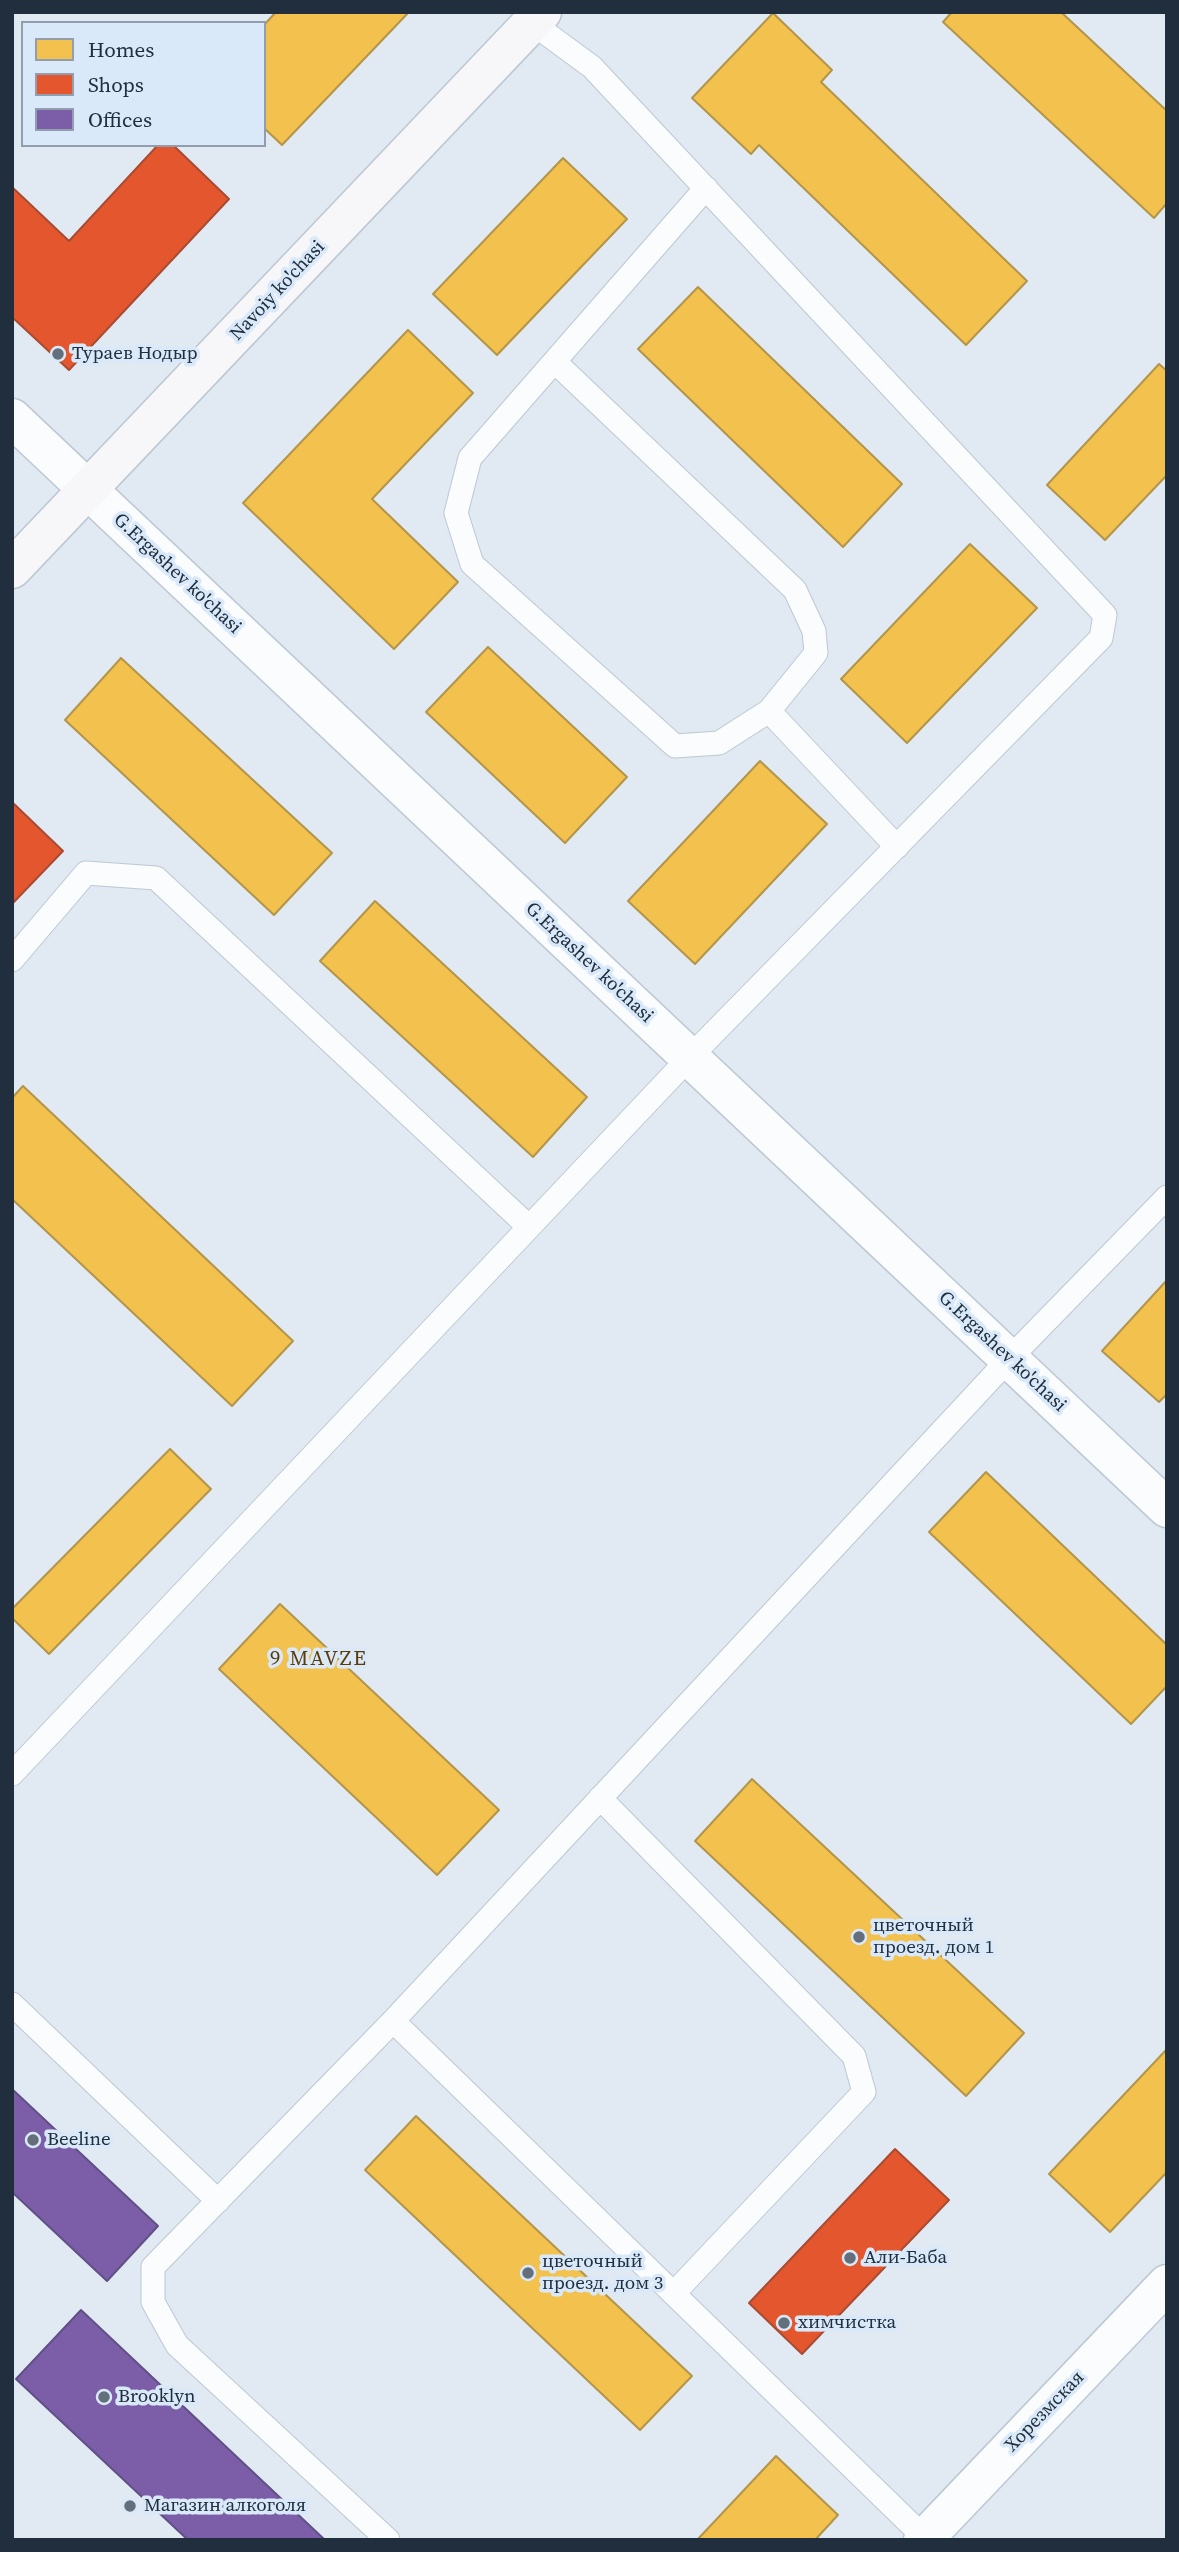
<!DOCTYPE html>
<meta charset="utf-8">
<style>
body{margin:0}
#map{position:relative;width:1179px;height:2552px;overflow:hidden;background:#e1e9f2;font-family:"Source Serif 4",serif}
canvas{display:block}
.frame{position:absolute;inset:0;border:14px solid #202e3d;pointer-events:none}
.legend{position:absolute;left:21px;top:21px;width:245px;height:126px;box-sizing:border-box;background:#dae9f9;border:2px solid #909eae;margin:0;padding:9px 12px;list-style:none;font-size:21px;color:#202e3d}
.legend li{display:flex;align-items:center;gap:14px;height:35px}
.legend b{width:35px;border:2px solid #909eae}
</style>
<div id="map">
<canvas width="1179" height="2552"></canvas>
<div class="frame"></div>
<ul class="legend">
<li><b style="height:19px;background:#f2c14e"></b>Homes</li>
<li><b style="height:19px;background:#e4572e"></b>Shops</li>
<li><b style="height:19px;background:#7b5ea7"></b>Offices</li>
</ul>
</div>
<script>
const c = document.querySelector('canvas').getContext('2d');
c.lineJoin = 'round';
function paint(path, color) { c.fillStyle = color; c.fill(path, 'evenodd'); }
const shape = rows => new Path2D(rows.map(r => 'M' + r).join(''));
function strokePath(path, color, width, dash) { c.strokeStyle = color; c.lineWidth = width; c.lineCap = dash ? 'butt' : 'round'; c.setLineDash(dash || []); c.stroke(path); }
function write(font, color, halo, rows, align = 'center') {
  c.font = font + ' "Source Serif 4",serif'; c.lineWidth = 7; c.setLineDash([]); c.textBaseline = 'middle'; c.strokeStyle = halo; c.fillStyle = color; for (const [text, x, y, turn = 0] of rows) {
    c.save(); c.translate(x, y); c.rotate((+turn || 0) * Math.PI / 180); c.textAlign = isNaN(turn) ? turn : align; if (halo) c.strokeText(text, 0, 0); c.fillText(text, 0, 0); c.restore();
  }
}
const homes = shape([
 [276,12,409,12,282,145,264,128,264,25,276,12],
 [952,12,1061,12,1167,111,1167,203,1154,218,943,22,952,12],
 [773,13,832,70,821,82,1027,281,966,345,759,145,751,154,692,98,773,13],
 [563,158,627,219,497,355,433,294,563,158],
 [698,287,902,484,843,547,638,349,698,287],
 [408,330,473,393,372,499,458,582,394,649,243,503,408,330],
 [1159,364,1167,371,1167,475,1105,540,1047,485,1159,364],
 [970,544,1037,608,907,743,841,679,970,544],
 [488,647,627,777,565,843,426,712,488,647],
 [121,658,332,853,274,915,65,720,121,658],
 [760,761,827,824,695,964,628,901,760,761],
 [375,901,587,1097,533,1157,320,961,375,901],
 [23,1086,293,1341,232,1406,12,1199,12,1098,23,1086],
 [1167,1280,1167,1394,1159,1402,1102,1351,1167,1280],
 [170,1449,211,1489,49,1654,12,1618,12,1609,170,1449],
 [986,1472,1167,1645,1167,1686,1131,1724,929,1532,986,1472],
 [280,1604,499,1810,437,1875,219,1669,280,1604],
 [752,1779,1024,2033,966,2096,695,1841,752,1779],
 [1167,2049,1167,2172,1110,2232,1049,2174,1167,2049],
 [416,2116,692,2376,640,2430,365,2170,416,2116],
 [776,2456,838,2515,815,2540,697,2540,776,2456]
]);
paint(homes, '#f2c14e');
strokePath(homes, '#b39549', 2);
const shops = shape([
 [158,145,173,145,229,199,69,370,12,317,12,187,69,241,158,145],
 [12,802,63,851,12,904,12,802],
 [895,2149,949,2200,802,2354,749,2303,895,2149]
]);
paint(shops, '#e4572e');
strokePath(shops, '#a94b32', 2);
const offices = shape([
 [12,2089,158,2226,107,2281,12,2192,12,2089],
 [81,2310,325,2540,188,2540,16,2379,81,2310]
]);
paint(offices, '#7b5ea7');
strokePath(offices, '#605087', 2);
const lane = shape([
 [706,188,470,458,456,513,472,564,675,746,719,743,769,711,897,847],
 [555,362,795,590,814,631,816,653,769,711],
 [12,960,86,873,156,878,529,1227],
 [12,1774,690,1057,1101,638,1105,615,592,67,532,23],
 [600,1798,854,2056,864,2092,674,2293],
 [12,2004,218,2201],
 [393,2021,925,2538],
 [388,2540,177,2345,153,2302,153,2267,393,2021,1009,1359,1167,1197]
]);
const street = shape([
 [12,418,1167,1508],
 [923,2540,1167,2284]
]);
const secondary = shape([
 [12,569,542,12]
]);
strokePath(lane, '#bcc8d3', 25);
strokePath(street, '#bcc8d3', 41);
strokePath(secondary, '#bcc8d3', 41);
strokePath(lane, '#fafcfd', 23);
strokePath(street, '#fafcfd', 38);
strokePath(secondary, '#f7f6f8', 38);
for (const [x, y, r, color] of [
 [58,354,7,"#646f7c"],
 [859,1937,7,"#646f7c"],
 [33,2140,7,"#646f7c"],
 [850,2258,7,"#646f7c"],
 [528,2273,7,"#646f7c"],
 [784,2323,7,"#646f7c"],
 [104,2397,7,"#646f7c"],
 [130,2506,7,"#646f7c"]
]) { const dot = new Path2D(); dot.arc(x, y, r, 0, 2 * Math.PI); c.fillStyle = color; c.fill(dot); strokePath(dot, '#dae9f9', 2.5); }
write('19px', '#202e3d', '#dae9f9', [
 ["Navoiy ko'chasi",278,291,-47],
 ["G.Ergashev ko'chasi",177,574,43],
 ["G.Ergashev ko'chasi",589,963,43],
 ["G.Ergashev ko'chasi",1002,1352,43],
 ["Хорезмская",1045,2412,-46]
]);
write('19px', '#202e3d', '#dae9f9', [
 ["Тураев Нодыр",72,354],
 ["цветочный",873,1926],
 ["проезд. дом 1",873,1948],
 ["Beeline",47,2140],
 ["Али-Баба",864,2258],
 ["цветочный",542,2262],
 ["проезд. дом 3",542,2284],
 ["химчистка",798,2323],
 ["Brooklyn",118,2397],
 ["Магазин алкоголя",144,2506]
], 'left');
c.letterSpacing = '2px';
write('21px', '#5f3b06', '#dae9f9', [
 ["9 MAVZE",319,1660]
]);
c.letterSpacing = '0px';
</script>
